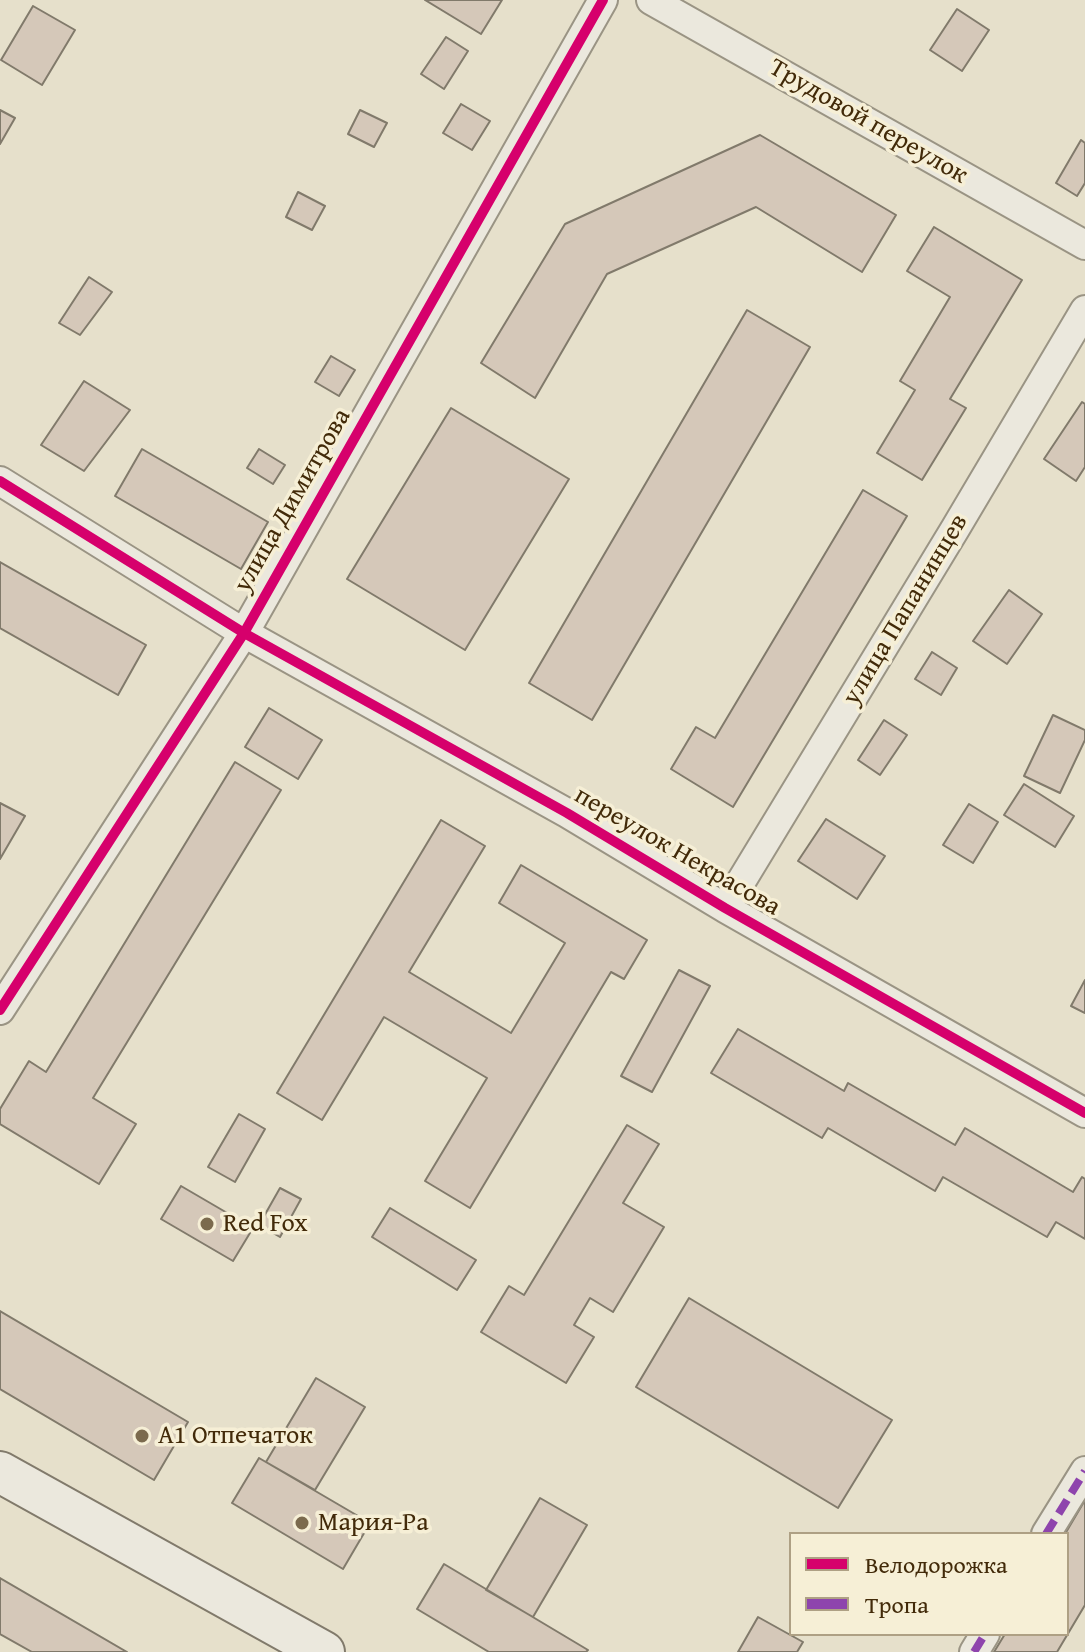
<!DOCTYPE html>
<meta charset="utf-8">
<style>
body{margin:0}
#map{position:relative;width:1085px;height:1652px;overflow:hidden;background:#e6e0cb;font-family:"Gentium Book Plus",serif}
canvas{display:block}
.legend{position:absolute;left:789px;top:1532px;width:280px;height:104px;box-sizing:border-box;background:#f6efd6;border:2px solid #aea084;margin:0;padding:10px 14px;list-style:none;font-size:24px;color:#422a09}
.legend li{display:flex;align-items:center;gap:16px;height:40px}
.legend b{width:40px;border:2px solid #aea084}
</style>
<div id="map">
<canvas width="1085" height="1652"></canvas>
<ul class="legend">
<li><b style="height:10px;background:#d6006c"></b>Велодорожка</li>
<li><b style="height:10px;background:#8e44ad"></b>Тропа</li>
</ul>
</div>
<script>
const c = document.querySelector('canvas').getContext('2d');
c.lineJoin = 'round';
function paint(path, color) { c.fillStyle = color; c.fill(path, 'evenodd'); }
const shape = rows => new Path2D(rows.map(r => 'M' + r).join(''));
function strokePath(path, color, width, dash) { c.strokeStyle = color; c.lineWidth = width; c.lineCap = dash ? 'butt' : 'round'; c.setLineDash(dash || []); c.stroke(path); }
function write(font, color, halo, rows, align = 'center') {
  c.font = font + ' "Gentium Book Plus",serif'; c.lineWidth = 7; c.setLineDash([]); c.textBaseline = 'middle'; c.strokeStyle = halo; c.fillStyle = color; for (const [text, x, y, turn = 0] of rows) {
    c.save(); c.translate(x, y); c.rotate((+turn || 0) * Math.PI / 180); c.textAlign = isNaN(turn) ? turn : align; if (halo) c.strokeText(text, 0, 0); c.fillText(text, 0, 0); c.restore();
  }
}
const building = shape([
 [425,0,502,0,481,34,425,0],
 [33,6,75,30,42,85,1,60,33,6],
 [957,9,989,30,962,71,930,50,957,9],
 [446,37,468,51,444,89,421,74,446,37],
 [461,104,490,121,472,150,443,133,461,104],
 [0,110,15,118,0,144,0,110],
 [360,110,387,123,374,147,348,134,360,110],
 [760,135,896,215,862,272,756,207,607,274,535,398,481,363,565,224,760,135],
 [1081,140,1085,143,1085,183,1077,196,1056,183,1081,140],
 [298,192,325,206,312,230,286,217,298,192],
 [934,227,1022,280,950,399,966,408,922,480,877,453,915,390,900,381,950,297,907,271,934,227],
 [89,277,112,292,80,335,59,323,89,277],
 [747,310,810,347,592,720,529,683,747,310],
 [331,356,355,370,339,396,315,382,331,356],
 [84,381,130,410,84,471,41,445,84,381],
 [1082,402,1085,404,1085,467,1076,481,1044,459,1082,402],
 [451,408,569,479,465,650,347,579,451,408],
 [142,449,268,522,241,569,115,496,142,449],
 [259,449,285,465,273,484,247,468,259,449],
 [863,490,907,516,733,807,671,769,696,727,715,738,863,490],
 [0,562,146,645,118,695,0,628,0,562],
 [1009,590,1042,614,1007,664,973,641,1009,590],
 [932,652,957,668,941,695,915,679,932,652],
 [269,708,322,740,298,779,245,747,269,708],
 [1053,715,1085,730,1085,740,1060,793,1024,776,1053,715],
 [884,720,907,735,880,775,858,760,884,720],
 [235,762,281,790,93,1098,136,1124,99,1184,0,1124,0,1109,29,1061,46,1072,235,762],
 [1024,784,1074,816,1055,847,1004,815,1024,784],
 [0,803,25,816,0,859,0,803],
 [969,804,998,822,973,863,943,845,969,804],
 [826,819,885,856,857,899,798,861,826,819],
 [441,820,485,846,409,972,511,1033,565,943,499,903,521,865,647,940,624,979,611,972,470,1208,425,1181,487,1078,384,1017,322,1120,277,1093,441,820],
 [679,970,710,986,652,1092,621,1076,679,970],
 [1085,980,1085,1013,1071,1006,1085,980],
 [738,1029,844,1091,848,1083,955,1145,965,1128,1073,1192,1082,1177,1085,1179,1085,1239,1056,1222,1047,1237,943,1177,935,1191,828,1128,822,1138,711,1073,738,1029],
 [239,1114,265,1129,235,1182,208,1167,239,1114],
 [627,1125,659,1144,623,1203,664,1227,613,1312,590,1298,574,1325,594,1337,566,1383,481,1332,509,1286,524,1295,627,1125],
 [181,1186,253,1228,233,1261,161,1219,181,1186],
 [280,1188,301,1199,280,1237,259,1225,280,1188],
 [390,1208,476,1260,457,1290,372,1237,390,1208],
 [689,1298,892,1420,838,1508,636,1387,689,1298],
 [0,1311,188,1422,154,1480,0,1389,0,1311],
 [316,1378,365,1407,315,1490,266,1462,316,1378],
 [259,1458,370,1523,343,1569,232,1503,259,1458],
 [540,1498,587,1525,533,1617,486,1590,540,1498],
 [1085,1500,1085,1605,1057,1652,994,1652,1005,1634,1067,1634,1067,1534,1065,1534,1085,1500],
 [444,1564,588,1650,586,1652,489,1652,417,1609,444,1564],
 [0,1578,127,1652,32,1652,0,1634,0,1578],
 [758,1617,803,1642,797,1652,738,1652,758,1617]
]);
paint(building, '#d5c8b9');
strokePath(building, '#817a6b', 2);
const street = shape([
 [651,0,1085,245],
 [0,481,244,633,567,813,725,908,1085,1113],
 [725,908,955,529,1085,310],
 [0,1010,244,633,603,0],
 [1046,1534,1085,1471],
 [974,1652,985,1634]
]);
const secondary = shape([
 [0,1472,324,1652]
]);
strokePath(street, '#9a9484', 32);
strokePath(secondary, '#817a6b', 44);
strokePath(street, '#ebe8dd', 28);
strokePath(secondary, '#ebe8dd', 40);
strokePath(shape([
 [1046,1534,1085,1471],
 [974,1652,985,1634]
]), '#8e44ad', 8, [16, 8]);
strokePath(shape([
 [0,481,244,633,567,813,725,908,1085,1113],
 [0,1010,244,633,603,0]
]), '#d6006c', 10);
for (const [x, y, r, color] of [
 [207,1224,8,"#7b6a4d"],
 [142,1436,8,"#7b6a4d"],
 [302,1523,8,"#7b6a4d"]
]) { const dot = new Path2D(); dot.arc(x, y, r, 0, 2 * Math.PI); c.fillStyle = color; c.fill(dot); strokePath(dot, '#f6efd6', 3); }
write('26px', '#422a09', '#f6efd6', [
 ["Трудовой переулок",868,122,30],
 ["улица Димитрова",293,501,-60],
 ["улица Папанинцев",906,610,-59],
 ["переулок Некрасова",677,852,30]
]);
write('26px', '#422a09', '#f6efd6', [
 ["Red Fox",223,1224],
 ["А1 Отпечаток",158,1436],
 ["Мария-Ра",318,1523]
], 'left');
</script>
